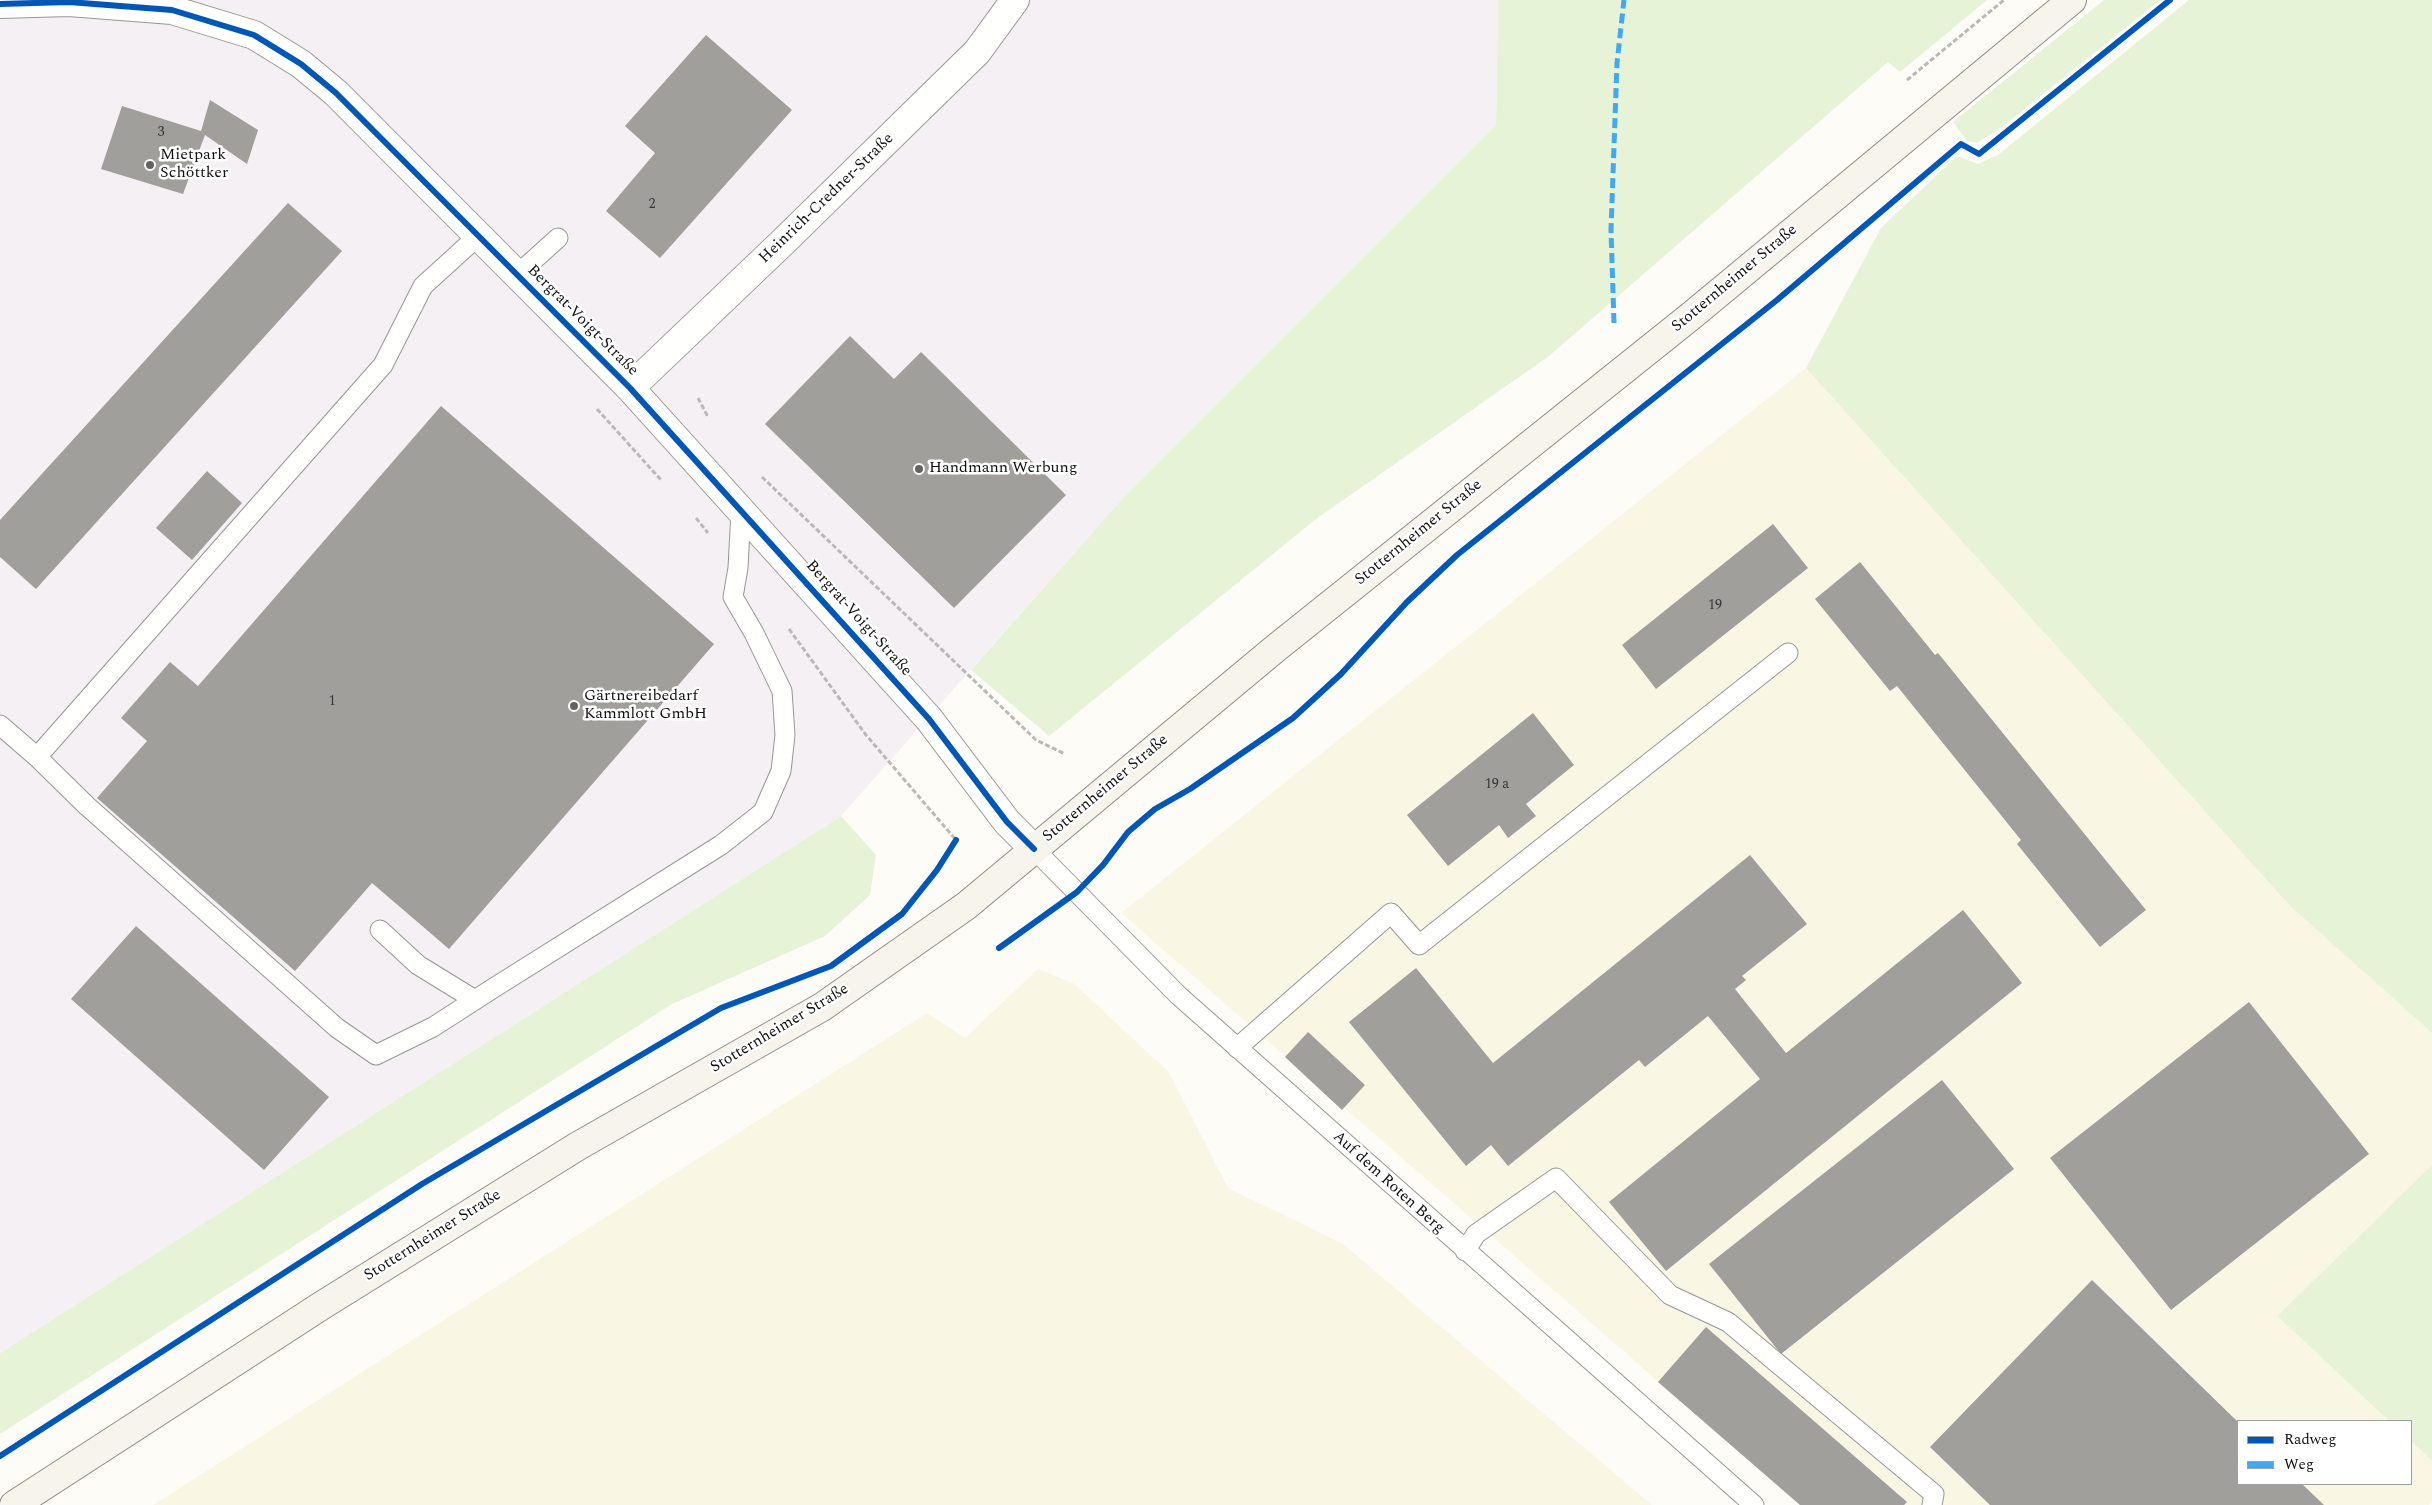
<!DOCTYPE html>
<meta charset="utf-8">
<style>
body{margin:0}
#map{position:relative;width:2432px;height:1505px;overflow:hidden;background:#fdfcf7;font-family:Spectral,serif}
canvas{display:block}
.legend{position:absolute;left:2237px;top:1420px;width:175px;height:65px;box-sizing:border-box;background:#fff;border:1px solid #a0a0a0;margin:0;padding:6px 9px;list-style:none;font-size:15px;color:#111}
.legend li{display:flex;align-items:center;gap:10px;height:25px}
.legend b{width:25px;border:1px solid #a0a0a0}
</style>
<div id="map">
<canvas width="2432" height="1505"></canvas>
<ul class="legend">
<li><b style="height:6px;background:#0057b8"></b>Radweg</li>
<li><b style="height:6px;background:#3fa9f5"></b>Weg</li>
</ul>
</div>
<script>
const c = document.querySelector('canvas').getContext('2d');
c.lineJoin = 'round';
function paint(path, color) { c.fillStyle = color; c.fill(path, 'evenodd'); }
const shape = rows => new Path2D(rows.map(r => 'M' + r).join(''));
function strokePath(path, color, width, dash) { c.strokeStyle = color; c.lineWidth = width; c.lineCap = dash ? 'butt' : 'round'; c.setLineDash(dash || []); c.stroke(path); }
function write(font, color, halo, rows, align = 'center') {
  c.font = font + ' Spectral,serif'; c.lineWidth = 5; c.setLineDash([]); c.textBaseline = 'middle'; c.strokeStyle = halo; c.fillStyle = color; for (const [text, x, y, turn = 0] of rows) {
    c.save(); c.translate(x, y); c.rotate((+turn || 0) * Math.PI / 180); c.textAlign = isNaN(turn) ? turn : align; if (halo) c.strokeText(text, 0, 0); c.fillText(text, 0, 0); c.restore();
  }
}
paint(shape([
 [0,0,1498,0,1496,125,1122,499,841,816,0,1353]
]), '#f5f0f3');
paint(shape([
 [1806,368,2290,906,2432,1033,2432,1165,2277,1316,2389,1421,2238,1421,2238,1484,2411,1484,2411,1441,2432,1461,2432,1502,2429,1505,1800,1505,1121,913],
 [1038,969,1073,983,1169,1072,1228,1188,1343,1244,1652,1505,153,1505,927,1013,965,1038]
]), '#f9f7e4');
paint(shape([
 [1498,0,1987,0,1900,72,1888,62,1549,356,1316,519,1049,736,971,670,1122,499,1496,125],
 [2104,0,2160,0,2002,127,1977,143,1967,141,1953,122],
 [2189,0,2432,0,2432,1033,2290,906,1806,368,1881,228,1957,156,1978,164,1998,155],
 [841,816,876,855,870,895,825,936,672,1004,0,1434,0,1353],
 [2432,1165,2432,1461,2411,1441,2411,1421,2389,1421,2277,1316]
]), '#e7f3d7');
paint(shape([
 [706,35,792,110,660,258,606,211,655,153,625,126],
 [210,100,258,130,247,164,205,135,183,194,101,169,122,106,201,131],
 [288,203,342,251,36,589,0,557,0,520],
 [850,336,894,379,921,352,1066,495,954,608,765,424],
 [441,406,714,644,449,949,372,883,295,971,97,798,147,741,121,718,170,662,198,686],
 [207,471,242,503,192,560,156,528],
 [1773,524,1808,568,1656,689,1622,645],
 [1860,562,1935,655,1938,653,2146,910,2100,947,2017,844,2021,840,1897,686,1890,691,1815,599],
 [1533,713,1574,765,1526,804,1536,816,1508,838,1499,825,1448,866,1407,815],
 [1750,855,1807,924,1742,976,1746,980,1735,989,1786,1053,1963,910,2022,983,1666,1271,1609,1202,1760,1079,1708,1016,1645,1067,1639,1060,1508,1166,1491,1145,1466,1166,1349,1022,1416,968,1493,1063],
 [136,926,329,1097,264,1170,71,999],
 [2249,1002,2369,1154,2171,1310,2050,1158],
 [1308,1032,1365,1085,1342,1110,1285,1057],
 [1942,1080,2014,1169,1781,1354,1709,1264],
 [2092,1280,2238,1422,2238,1484,2302,1484,2324,1505,1990,1505,1930,1447],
 [1706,1327,1907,1502,1904,1505,1800,1505,1658,1382]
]), '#a19f9c');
const lane = shape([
 [517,275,558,238],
 [0,725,37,757,383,365,423,286,478,236],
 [37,757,87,806,337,1028,376,1055,433,1027,492,989,721,845,763,812,781,771,785,735,782,691,754,633,733,597,738,568,741,511],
 [1034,849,1178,995,1754,1505],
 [380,930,418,965,475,1000],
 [1237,1048,1391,913,1419,945,1788,653],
 [1465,1251,1476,1234,1556,1178,1670,1295,1728,1322,1934,1494,1932,1505]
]);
const street = shape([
 [0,4,69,2,172,10,254,35,301,64,336,93,630,388,929,719,1007,822,1034,849],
 [630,388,784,241,977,52,1015,0]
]);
const secondary = shape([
 [14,1505,321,1306,578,1146,822,1007,966,906,1276,648,1691,316,2072,0]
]);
strokePath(lane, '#979795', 21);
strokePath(street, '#979795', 30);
strokePath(secondary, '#8e8d8b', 30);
strokePath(shape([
 [1907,80,2004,0],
 [698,398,708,417],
 [597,409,661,480],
 [762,477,1036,740,1065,754],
 [696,518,708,533],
 [789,629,866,735,956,840]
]), '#b9b9b8', 3, [5, 2.5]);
strokePath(lane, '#fffffe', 19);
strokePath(street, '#fffffe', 28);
strokePath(secondary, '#f6f4eb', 28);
strokePath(shape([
 [1614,323,1611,230,1617,63,1624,0]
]), '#3fa9f5', 5, [10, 5]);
strokePath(shape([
 [0,4,69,2,172,10,254,35,301,64,336,93,630,388,929,719,1007,822,1034,849],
 [999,948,1077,892,1103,865,1128,832,1155,809,1190,789,1293,718,1341,674,1407,602,1457,555,1777,300,1961,144,1979,154,2170,0],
 [0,1456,422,1184,721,1008,831,966,902,914,937,870,956,840]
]), '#0057b8', 6);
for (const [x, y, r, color] of [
 [150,165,5,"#646362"],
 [919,469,5,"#646362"],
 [574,706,5,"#646362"]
]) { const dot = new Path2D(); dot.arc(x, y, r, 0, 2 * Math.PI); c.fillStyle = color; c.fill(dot); strokePath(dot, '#fff', 2); }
write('14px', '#353434', null, [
 ["3",161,133],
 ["2",652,205],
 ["19",1715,606],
 ["1",332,702],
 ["19 a",1497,785]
]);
write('16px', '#111', '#fff', [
 ["Mietpark",160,156],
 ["Schöttker",160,174],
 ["Handmann Werbung",929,469],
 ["Gärtnereibedarf",584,697],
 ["Kammlott GmbH",584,715]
], 'left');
write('16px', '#111', '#fff', [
 ["Heinrich-Credner-Straße",827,199,-44],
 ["Stotternheimer Straße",1735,279,-40],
 ["Bergrat-Voigt-Straße",582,321,45],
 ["Stotternheimer Straße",1419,533,-39],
 ["Bergrat-Voigt-Straße",858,619,48],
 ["Stotternheimer Straße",1106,789,-40],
 ["Stotternheimer Straße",780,1029,-31],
 ["Auf dem Roten Berg",1388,1183,42],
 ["Stotternheimer Straße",433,1236,-32]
]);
</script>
